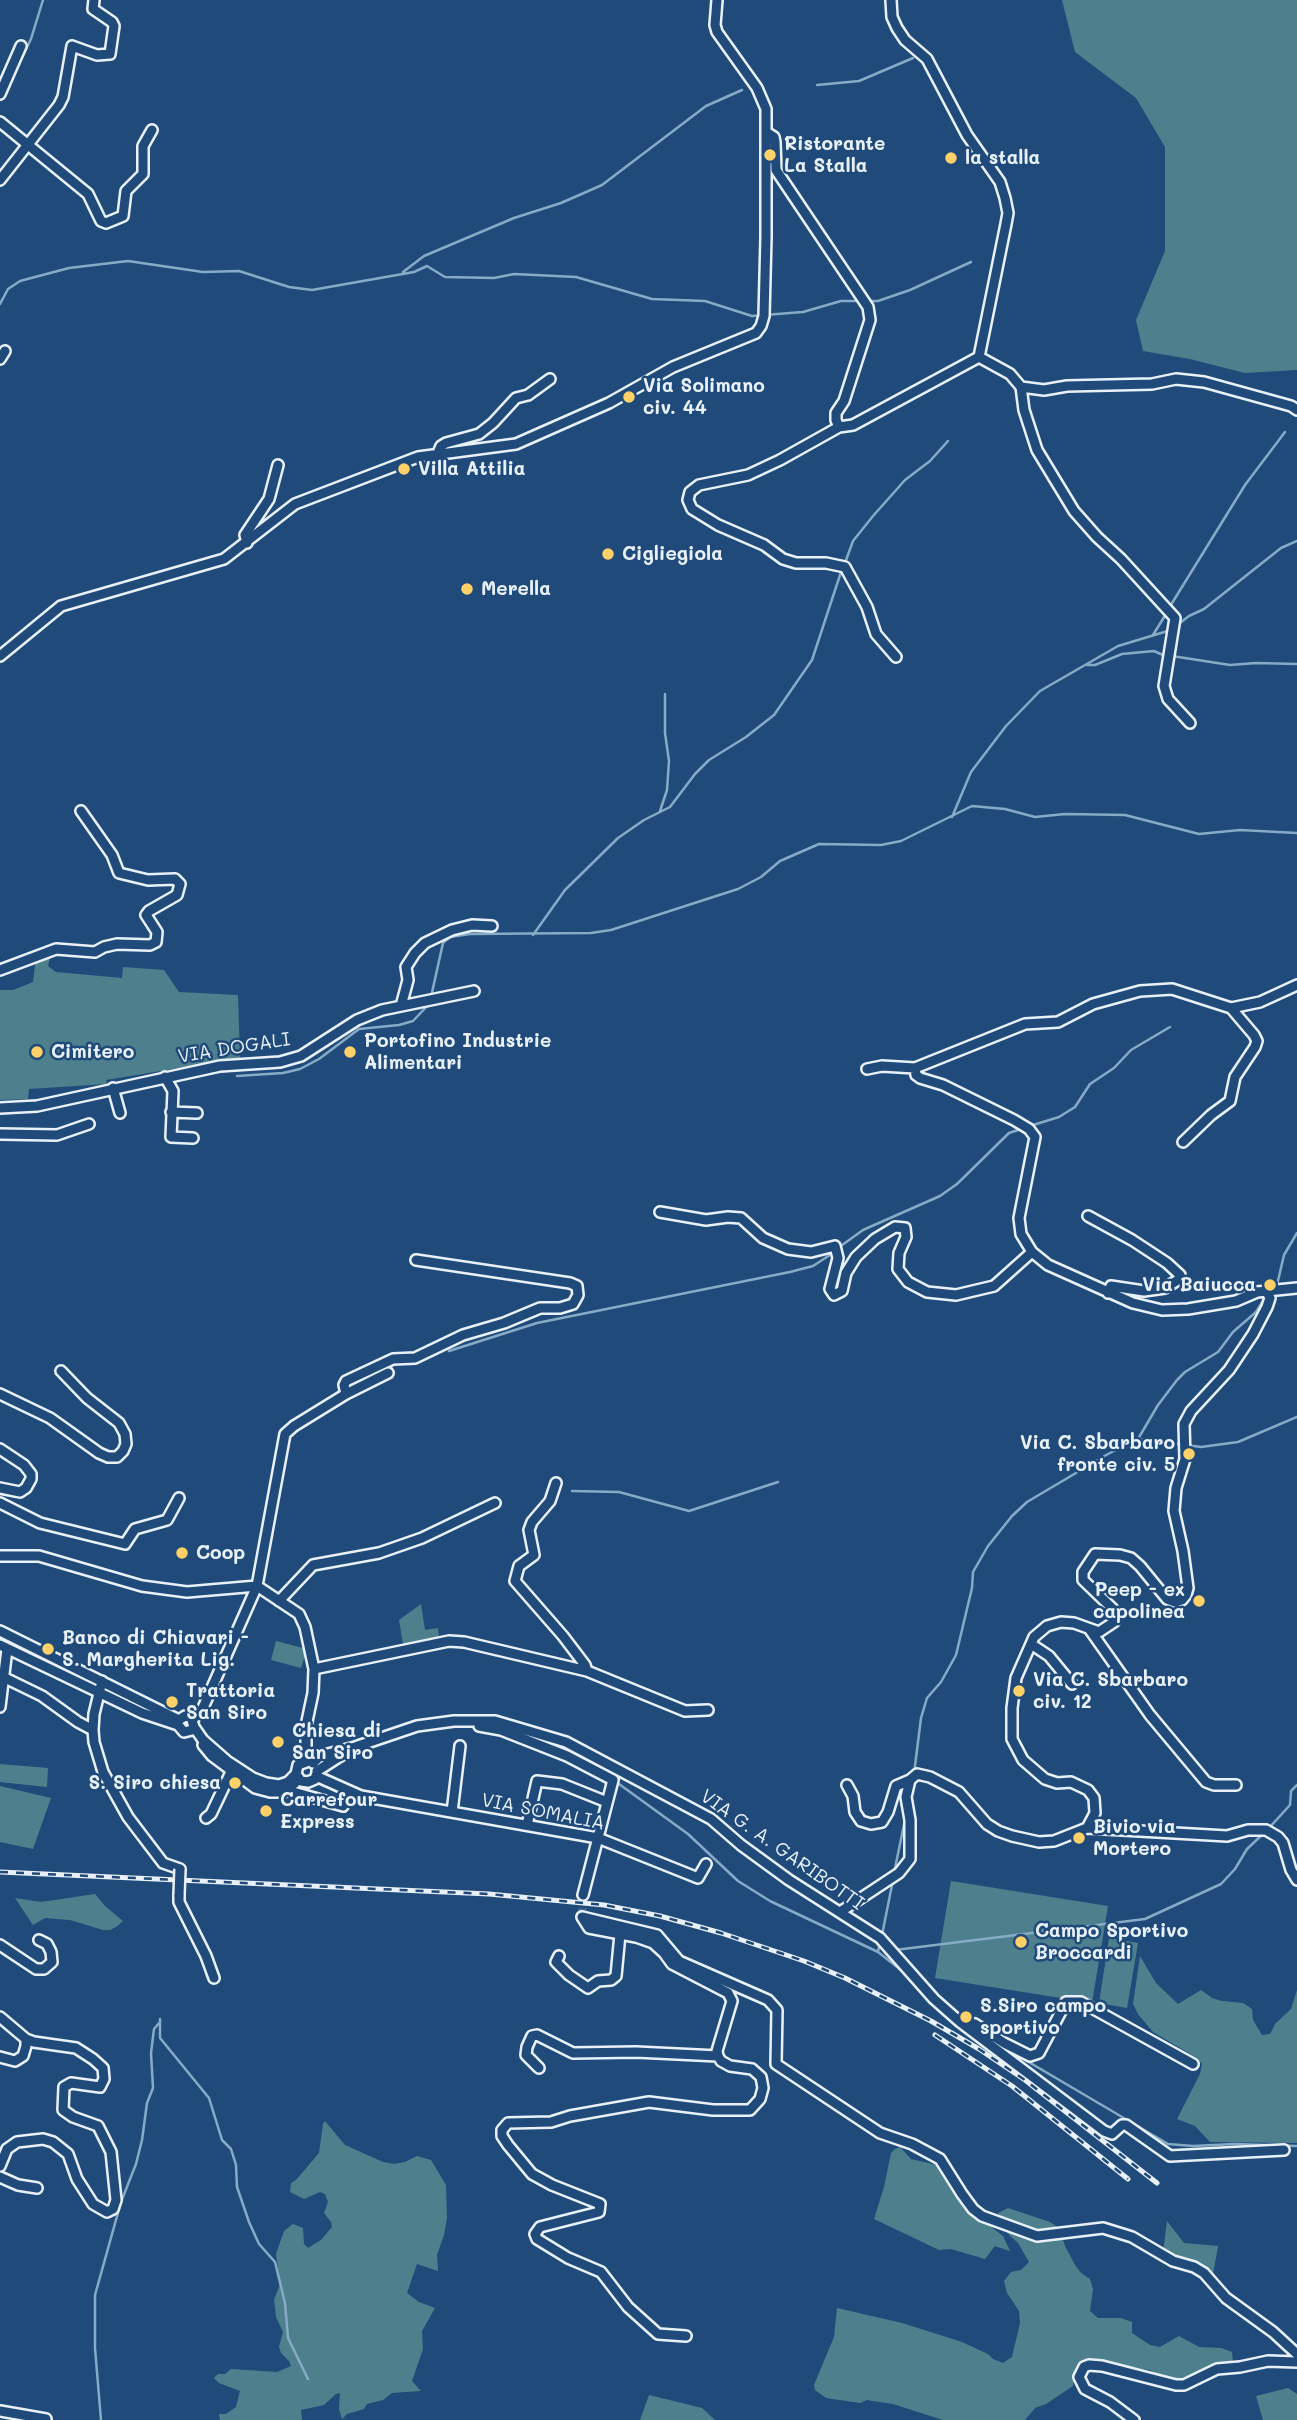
<!DOCTYPE html>
<style>
body{margin:0}
canvas{display:block;background:#1f4a7a}
</style>
<canvas width="1297" height="2420"></canvas>
<script>
const c = document.querySelector('canvas').getContext('2d');
c.lineJoin = 'round';
function paint(path, color) { c.fillStyle = color; c.fill(path, 'evenodd'); }
const shape = rows => new Path2D(rows.map(r => 'M' + r).join(''));
function strokePath(path, color, width, dash) { c.strokeStyle = color; c.lineWidth = width; c.lineCap = dash ? 'butt' : 'round'; c.setLineDash(dash || []); c.stroke(path); }
function write(font, color, halo, rows, align = 'center') {
  c.font = font + ' Mali,sans-serif'; c.lineWidth = 5; c.setLineDash([]); c.textBaseline = 'middle'; c.strokeStyle = halo; c.fillStyle = color; for (const [text, x, y, turn = 0] of rows) {
    c.save(); c.translate(x, y); c.rotate((+turn || 0) * Math.PI / 180); c.textAlign = isNaN(turn) ? turn : align; if (halo) c.strokeText(text, 0, 0); c.fillText(text, 0, 0); c.restore();
  }
}
paint(shape([
 [1062,0,1297,0,1297,370,1245,373,1190,359,1143,351,1136,320,1165,251,1165,147,1136,98,1075,52],
 [36,957,50,958,48,966,56,972,122,978,123,967,164,970,179,992,238,995,240,1058,106,1080,107,1084,29,1089,28,1099,0,1100,0,990,13,990,33,982],
 [421,1604,425,1630,438,1628,439,1638,403,1644,399,1620],
 [276,1641,307,1649,301,1668,271,1660],
 [0,1764,48,1768,47,1787,0,1782],
 [0,1786,51,1798,33,1849,0,1842],
 [951,1881,1108,1906,1092,2003,935,1978],
 [95,1894,105,1906,123,1921,116,1927,110,1930,103,1930,70,1920,45,1918,33,1925,15,1898,41,1902],
 [1109,1938,1138,1943,1127,2008,1099,2003],
 [1140,1956,1156,1983,1178,2004,1201,1990,1212,1998,1222,2001,1243,2003,1252,2009,1253,2020,1262,2035,1270,2034,1275,2024,1291,2009,1297,1990,1297,2143,1210,2142,1195,2126,1177,2119,1200,2074,1202,2064,1197,2058,1153,2032,1138,2014,1133,2004],
 [325,2121,345,2145,383,2162,394,2164,405,2162,417,2156,431,2160,446,2185,447,2218,444,2235,437,2255,438,2271,417,2264,407,2293,419,2302,435,2308,422,2331,423,2349,412,2381,421,2391,392,2393,383,2400,367,2404,364,2409,347,2414,342,2419,339,2409,340,2393,336,2394,324,2405,301,2410,302,2420,220,2420,219,2414,226,2414,236,2407,240,2391,219,2383,214,2378,218,2374,225,2374,231,2369,277,2372,291,2366,289,2361,281,2353,279,2347,283,2332,276,2317,274,2300,280,2284,276,2254,284,2231,293,2224,303,2228,304,2244,308,2248,321,2240,332,2227,331,2222,324,2213,328,2202,325,2194,320,2192,304,2199,290,2192,291,2183,296,2180,319,2153,323,2124],
 [900,2147,911,2159,937,2165,948,2184,956,2192,963,2207,975,2219,990,2226,1003,2236,1010,2251,995,2246,985,2259,951,2249,939,2250,874,2219,884,2187,891,2153,895,2149],
 [1008,2208,1050,2222,1059,2228,1065,2246,1075,2265,1081,2273,1090,2279,1093,2289,1090,2311,1098,2318,1121,2318,1132,2322,1132,2333,1150,2345,1160,2347,1179,2336,1199,2347,1221,2348,1232,2352,1233,2363,1210,2365,1192,2375,1170,2382,1150,2370,1088,2362,1077,2364,1073,2386,1046,2404,1035,2408,1025,2420,943,2420,893,2404,867,2400,860,2403,826,2398,815,2390,814,2385,834,2337,837,2308,902,2323,962,2342,988,2354,993,2359,1003,2363,1012,2357,1020,2323,1019,2311,1007,2293,1004,2281,1011,2272,1021,2270,1029,2262,1018,2243,1009,2235,998,2213],
 [1167,2221,1184,2243,1218,2246,1212,2280,1163,2253],
 [1288,2388,1297,2394,1297,2420,1263,2420,1256,2396],
 [649,2395,702,2408,715,2420,640,2420]
]), '#4d808c');
strokePath(shape([
 [11,80,31,39,43,0],
 [817,85,859,81,913,58],
 [403,272,424,256,514,218,561,203,602,185,706,106,742,90],
 [865,301,878,301,910,290,971,262],
 [0,304,8,289,20,281,69,268,128,261,203,272,239,271,289,287,312,290,414,272,427,266,445,277,494,278,514,274,576,277,652,299,705,301,752,316,803,312,841,301,859,301],
 [845,563,853,541,873,516,905,480,930,461,948,441],
 [1169,608,1245,485,1285,432],
 [1176,626,1189,616,1204,609,1281,548,1297,541],
 [1153,635,1166,614],
 [1172,656,1230,665,1256,663,1297,664],
 [1087,665,1095,665,1122,654,1154,651,1165,656],
 [660,811,667,790,669,761,665,733,665,694],
 [952,817,971,772,1006,726,1040,691,1118,646,1171,630],
 [533,935,565,890,618,838,644,820,670,807,695,774,709,760,746,737,774,715,812,660,842,569],
 [431,997,443,943,450,937,470,934,591,933,611,930,738,889,761,877,780,861,819,844,881,845,901,841,972,806,1005,809,1035,817,1065,814,1125,815,1199,834,1240,830,1297,833],
 [237,1076,283,1073,300,1069,319,1059,359,1029,399,1025,413,1021,429,1004],
 [1030,1126,1059,1117,1075,1107,1090,1084,1114,1068,1131,1050,1170,1027],
 [838,1248,863,1230,940,1196,957,1184,1009,1133,1024,1128],
 [1277,1285,1284,1255,1297,1233],
 [1276,1286,1297,1283],
 [449,1351,537,1323,790,1272,813,1266,833,1253],
 [1138,1439,1201,1447,1238,1442,1297,1417],
 [572,1491,619,1492,689,1511,778,1482],
 [914,1774,921,1718,927,1698,941,1682,956,1655,972,1588,973,1572,988,1546,1012,1516,1027,1502,1108,1454,1138,1439,1158,1405,1177,1380,1185,1372,1218,1352,1233,1332,1256,1312,1266,1296],
 [619,1784,688,1834,738,1881,770,1901,878,1952,906,1974],
 [1269,1828,1290,1805,1291,1791,1297,1785],
 [894,1873,906,1815],
 [882,1935,893,1880],
 [895,1950,1145,1919,1221,1884,1235,1869,1247,1849,1264,1833],
 [878,1952,880,1942],
 [160,2019,160,2038,209,2098,222,2140,231,2149,236,2165,237,2187,249,2222,259,2244,275,2262,285,2303,288,2338,308,2379],
 [1010,2051,1168,2144,1193,2146,1235,2144,1297,2146],
 [101,2420,95,2348,95,2295,121,2202,136,2164,142,2140,147,2103,153,2088,151,2053,154,2029,160,2022]
]), '#87abc6', 2.5);
strokePath(shape([
 [582,1917,583,1895]
]), '#3d638d', 9, [9, 4.5]);
const minor = shape([
 [891,0,892,17,897,28,905,40,927,59,967,135,1000,182,1005,198,1008,213,1006,224,979,357,853,425,839,427,780,460,748,475,699,485,690,492,688,500,692,509,718,525,764,545,783,559,796,563,826,563,845,567,867,607,876,634,896,657],
 [0,94,21,46],
 [0,122,88,194,101,221,106,223,123,216,126,191,143,174,143,146,152,130],
 [766,132,774,137,775,142,776,170,868,307,870,320,844,401,836,413,836,420,839,427],
 [0,180,59,105,63,97,72,46,97,55,110,54,114,26,112,22,93,9,94,0],
 [979,357,1010,374,1021,387,1024,410,1037,450,1074,511,1097,537,1121,559,1175,618,1164,686,1168,699,1190,723],
 [0,359,5,351],
 [1021,387,1044,390,1067,386,1152,384,1176,379,1204,382,1291,406,1297,410],
 [438,453,441,446,446,443,479,434,493,423,516,398,528,395,550,379],
 [247,543,245,535,269,499,278,465],
 [0,656,61,606,224,559,295,504,418,457,516,444,609,403,673,367,756,333,761,326,764,316,766,237,766,109,757,88,717,32,715,25,717,0],
 [0,970,56,949,95,952,104,947,117,944,150,945,156,942,157,932,146,915,149,911,177,895,180,884,175,879,148,880,119,873,112,855,81,811],
 [401,1006,408,980,406,967,415,953,425,943,452,930,472,925,492,926],
 [915,1068,916,1075,920,1078,943,1085,1014,1120,1029,1129,1035,1137,1019,1218,1021,1234,1032,1252,1048,1265,1133,1303,1162,1310,1188,1309,1236,1301,1257,1292,1297,1288],
 [867,1069,882,1066,915,1068,1025,1024,1058,1022,1093,1004,1140,991,1172,989,1231,1008,1260,1002,1297,985],
 [165,1077,173,1091,171,1137,193,1138],
 [113,1088,120,1113],
 [0,1108,37,1106,220,1066,280,1062,301,1056,357,1020,382,1010,474,991],
 [171,1112,197,1113],
 [0,1134,57,1135,89,1124],
 [1183,1142,1211,1115,1230,1101,1235,1077,1255,1047,1257,1041,1254,1035,1231,1008],
 [660,1212,706,1220,728,1217,741,1218,763,1238,788,1249,811,1252,835,1246,838,1258,830,1289,834,1295,842,1291,846,1273,856,1257,875,1239,895,1227,905,1228,906,1237,899,1253,898,1269,908,1282,927,1292,956,1295,994,1286,1032,1252],
 [1088,1216,1132,1240,1167,1263,1180,1275,1178,1280,1165,1288,1144,1291,1111,1286,1108,1293],
 [0,1394,50,1418,99,1453,108,1457,117,1457,123,1451,126,1444,125,1434,119,1423,87,1398,61,1371],
 [346,1394,344,1385,346,1381,393,1359,415,1358,463,1335,504,1323,540,1308,560,1308,573,1304,578,1295,577,1286,570,1283,416,1260],
 [0,1449,24,1465,31,1474,31,1479,26,1488,20,1492,0,1488],
 [556,1483,550,1501,532,1522,529,1530,534,1555,519,1566,515,1581,563,1636,585,1665,587,1671],
 [0,1503,40,1523,125,1544,135,1529,167,1520,179,1498],
 [0,1556,39,1556,142,1586,187,1592,257,1586,299,1614,305,1627,314,1669,313,1693,306,1726,306,1751,303,1762],
 [279,1601,313,1565,379,1553,422,1538,495,1503],
 [1090,1630,1150,1715,1206,1782,1214,1785,1236,1785],
 [0,1631,179,1720],
 [1031,1644,1049,1656,1072,1684],
 [0,1645,142,1713,178,1725],
 [314,1669,449,1641,464,1642,587,1671,685,1711,708,1710],
 [3,1677,42,1696,78,1722,93,1730],
 [102,1681,94,1714,93,1730,94,1742,103,1772,128,1817,163,1863,180,1869],
 [0,1707,7,1649],
 [193,1719,202,1710,257,1586,285,1434,294,1426,346,1394,388,1373],
 [179,1720,185,1716,191,1717,194,1727,203,1740,227,1761,253,1778,266,1783,279,1785,288,1782,296,1774,298,1765,309,1761],
 [178,1725,184,1732,192,1730],
 [479,1726,501,1730,567,1756,613,1780,583,1895],
 [203,1745,212,1756,255,1788,270,1792,284,1792,295,1783],
 [313,1763,320,1756,355,1747,417,1726,454,1721,495,1721,566,1742,711,1819,741,1845,789,1880,880,1938,934,1999,960,2022,1104,2131,1112,2134,1122,2125,1126,2125,1170,2156,1284,2150],
 [317,1771,348,1751],
 [296,1774,301,1781,308,1782,315,1779,317,1773],
 [316,1776,361,1796,598,1838,698,1878,706,1864],
 [847,1785,853,1796,855,1812,861,1821,871,1824,882,1822,888,1812,896,1786,910,1780],
 [286,1790,343,1806,351,1792],
 [452,1812,460,1746],
 [206,1818,211,1814,231,1772],
 [527,1825,537,1781,562,1784,607,1802],
 [1087,1828,1095,1813,1094,1798,1088,1790,1071,1782,1057,1783,1045,1779,1023,1760,1012,1739,1012,1708,1016,1678,1034,1637,1047,1626,1061,1622,1074,1623,1099,1632,1114,1622,1113,1609,1083,1580,1083,1572,1095,1554,1120,1555,1131,1558,1140,1566,1167,1599,1175,1602,1182,1600,1186,1595,1188,1588,1183,1551,1174,1511,1176,1488,1185,1459,1184,1424,1191,1411,1229,1370,1253,1334,1267,1307,1270,1298,1267,1292],
 [179,1895,179,1902,206,1956,214,1978],
 [840,1912,899,1873,910,1859,910,1820,906,1797,910,1780,917,1774,930,1777,959,1792,987,1824,998,1831,1012,1836,1039,1842,1054,1841,1087,1828,1227,1836,1248,1830,1266,1830,1278,1837,1283,1843,1291,1870,1297,1880],
 [582,1917,589,1928,636,1937,653,1943,664,1953,672,1964,728,1993,732,2001,717,2051,718,2056,721,2061,730,2066,752,2069,761,2077,763,2088,760,2099,750,2110,713,2110,649,2102,570,2116,551,2122,508,2123,502,2130,502,2136,508,2145,532,2174,552,2185,600,2204,599,2212,540,2227,535,2234,537,2239,568,2258,601,2272,628,2307,658,2334,686,2336],
 [582,1917,657,1935,679,1961,768,2000,777,2010,776,2064,880,2133,912,2144,940,2159,962,2194,973,2209,982,2216,1037,2236,1103,2228,1132,2237,1173,2261,1194,2267,1204,2273,1226,2298,1273,2332,1297,2354],
 [0,1945,36,1969,44,1969,52,1962,51,1952,47,1944,39,1940],
 [559,1956,556,1962,569,1975,588,1988,598,1981,611,1980,616,1976,620,1934],
 [0,2017,26,2039,26,2046,23,2056,15,2061,0,2057],
 [962,2022,975,2024,1004,2043,1030,2056,1039,2053,1066,2002,1081,2002,1193,2064],
 [539,2068,526,2055,527,2047,532,2036,537,2035,573,2053,636,2052,718,2056],
 [0,2166,7,2149,17,2142,43,2139,53,2142,68,2154,77,2179,93,2204,107,2212,113,2209,116,2200,111,2152,98,2126,73,2117,63,2110,64,2087,71,2083,100,2087,104,2079,103,2068,93,2059,76,2048,34,2042,26,2039],
 [0,2177,18,2185,37,2188],
 [0,2411,46,2419],
 [1134,2420,1110,2402,1085,2389,1079,2377,1084,2367,1089,2365,1102,2366,1176,2385,1184,2385,1217,2369,1240,2367,1268,2361,1297,2362]
]);
strokePath(minor, '#e8f1f8', 14);
strokePath(minor, '#1f4a7a', 9);
const rail = shape([
 [0,1872,489,1894,604,1905,660,1916,721,1933,804,1961,845,1978,931,2021,979,2049,1025,2080,1157,2183],
 [935,2035,1012,2086,1128,2179]
]);
strokePath(rail, '#e8f1f8', 5);
strokePath(rail, '#1f4a7a', 2.5, [8]);
const minorBridge = shape([
 [179,1895,180,1869]
]);
strokePath(minorBridge, '#e8f1f8', 14, []);
strokePath(minorBridge, '#1f4a7a', 9);
for (const [x, y, r, color] of [
 [770,155,7,"#ffd166"],
 [951,158,7,"#ffd166"],
 [629,397,7,"#ffd166"],
 [404,469,7,"#ffd166"],
 [608,554,7,"#ffd166"],
 [467,589,7,"#ffd166"],
 [37,1052,7,"#ffd166"],
 [350,1052,7,"#ffd166"],
 [1270,1285,7,"#ffd166"],
 [1189,1454,7,"#ffd166"],
 [182,1553,7,"#ffd166"],
 [1199,1601,7,"#ffd166"],
 [48,1649,7,"#ffd166"],
 [1019,1691,7,"#ffd166"],
 [172,1702,7,"#ffd166"],
 [278,1742,7,"#ffd166"],
 [235,1783,7,"#ffd166"],
 [266,1811,7,"#ffd166"],
 [1079,1838,7,"#ffd166"],
 [1021,1942,7,"#ffd166"],
 [966,2017,7,"#ffd166"]
]) { const dot = new Path2D(); dot.arc(x, y, r, 0, 2 * Math.PI); c.fillStyle = color; c.fill(dot); strokePath(dot, '#1f4a7a', 2.5); }
write('bold 19px', '#e8f1f8', '#1f4a7a', [
 ["Ristorante",784,144],
 ["La Stalla",784,166],
 ["la stalla",965,158],
 ["Via Solimano",643,386],
 ["civ. 44",643,408],
 ["Villa Attilia",418,469],
 ["Cigliegiola",622,554],
 ["Merella",481,589],
 ["Portofino Industrie",364,1041],
 ["Alimentari",364,1063],
 ["Cimitero",51,1052],
 ["Via Baiucca",1256,1285,"right"],
 ["Via C. Sbarbaro",1175,1443,"right"],
 ["fronte civ. 5",1175,1465,"right"],
 ["Coop",196,1553],
 ["Peep - ex",1185,1590,"right"],
 ["capolinea",1185,1612,"right"],
 ["Banco di Chiavari -",62,1638],
 ["S. Margherita Lig.",62,1660],
 ["Via C. Sbarbaro",1033,1680],
 ["civ. 12",1033,1702],
 ["Trattoria",186,1691],
 ["San Siro",186,1713],
 ["Chiesa di",292,1731],
 ["San Siro",292,1753],
 ["S. Siro chiesa",221,1783,"right"],
 ["Carrefour",280,1800],
 ["Express",280,1822],
 ["Bivio via",1093,1827],
 ["Mortero",1093,1849],
 ["Campo Sportivo",1035,1931],
 ["Broccardi",1035,1953],
 ["S.Siro campo",980,2006],
 ["sportivo",980,2028]
], 'left');
write('19px', '#e8f1f8', '#1f4a7a', [
 ["VIA DOGALI",234,1048,-9],
 ["VIA SOMALIA",543,1812,11],
 ["VIA G. A. GARIBOTTI",782,1850,35]
]);
</script>
